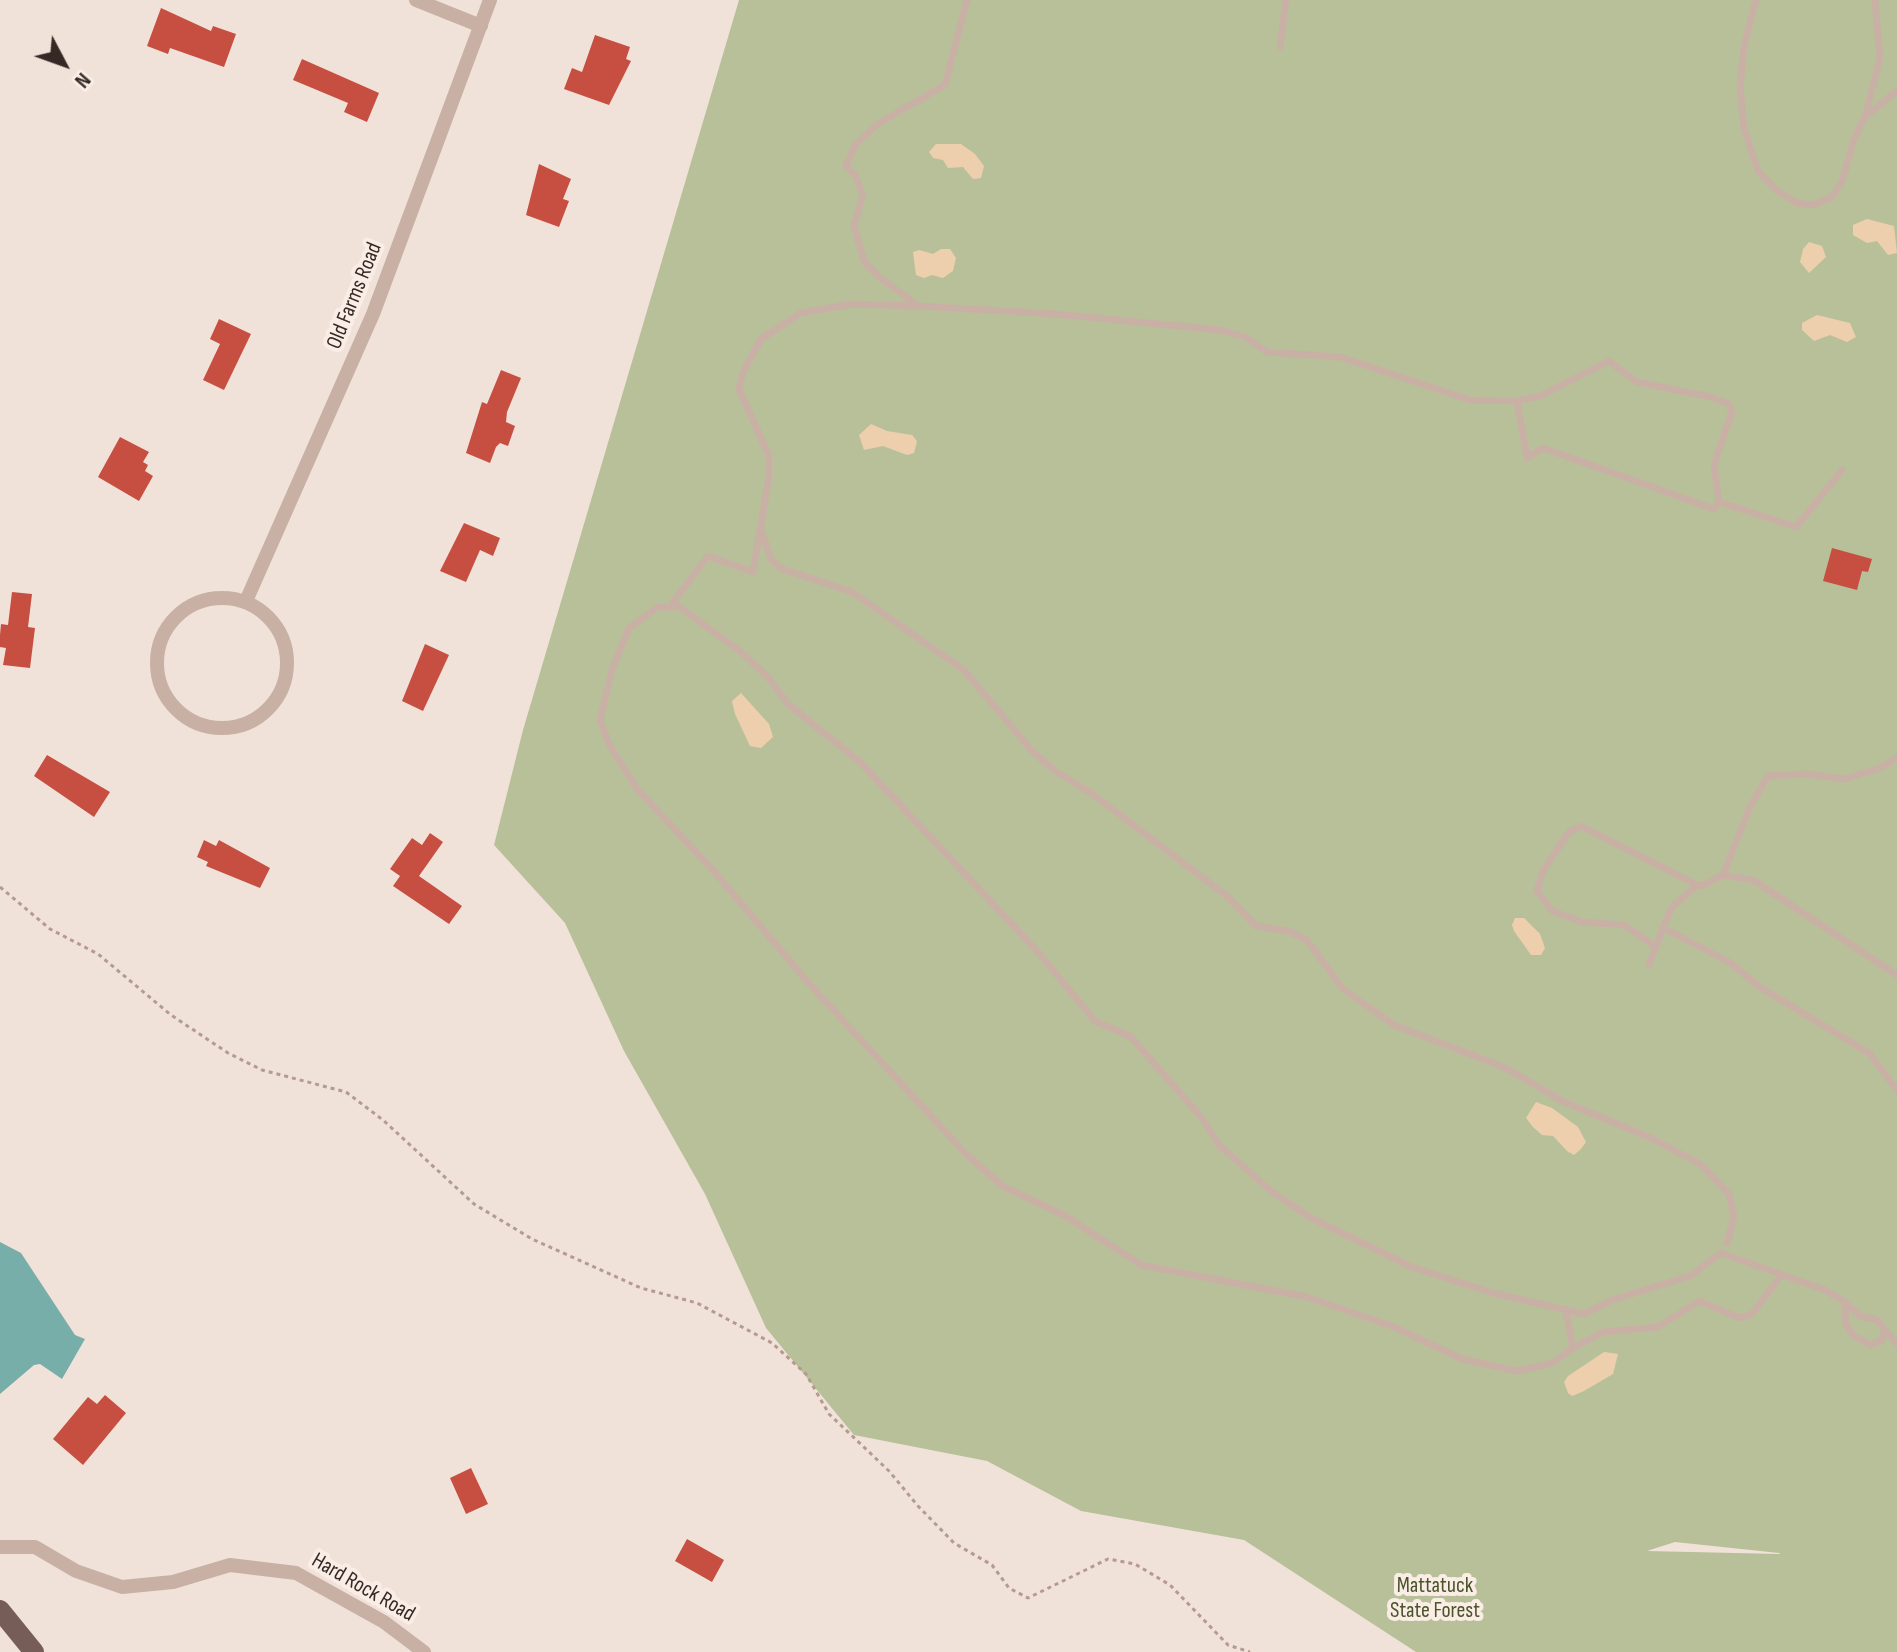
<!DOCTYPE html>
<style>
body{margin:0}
#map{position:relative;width:1897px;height:1652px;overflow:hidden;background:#f1e2d9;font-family:"Sofia Sans Condensed",sans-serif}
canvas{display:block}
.north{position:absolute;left:24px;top:24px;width:80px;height:80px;-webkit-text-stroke:6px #f9ede5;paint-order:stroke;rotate:131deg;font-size:22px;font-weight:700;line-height:32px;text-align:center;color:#352926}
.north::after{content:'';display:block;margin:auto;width:28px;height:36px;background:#352926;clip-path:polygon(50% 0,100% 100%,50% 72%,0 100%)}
</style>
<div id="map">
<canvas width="1897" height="1652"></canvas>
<div class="north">N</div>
</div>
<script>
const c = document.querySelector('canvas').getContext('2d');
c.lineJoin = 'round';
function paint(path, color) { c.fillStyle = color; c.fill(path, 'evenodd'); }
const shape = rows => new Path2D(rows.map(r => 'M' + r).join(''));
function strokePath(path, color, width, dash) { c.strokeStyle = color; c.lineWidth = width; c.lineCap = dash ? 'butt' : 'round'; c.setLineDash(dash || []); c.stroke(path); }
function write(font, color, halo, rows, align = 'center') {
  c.font = font + ' "Sofia Sans Condensed",sans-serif'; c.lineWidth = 8; c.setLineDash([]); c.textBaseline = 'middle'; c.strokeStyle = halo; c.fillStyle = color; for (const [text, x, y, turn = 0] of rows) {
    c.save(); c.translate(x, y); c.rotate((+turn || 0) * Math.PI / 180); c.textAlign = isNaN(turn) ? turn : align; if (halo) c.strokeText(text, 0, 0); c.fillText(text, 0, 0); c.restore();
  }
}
paint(shape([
 [739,0,1897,0,1897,1652,1416,1652,1244,1540,1081,1511,987,1461,854,1435,766,1328,705,1194,624,1051,565,923,494,845,523,730],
 [1675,1542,1779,1553,1780,1554,1647,1551]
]), '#b8c099');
paint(shape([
 [936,144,961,144,975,154,984,166,981,178,973,179,963,167,948,168,943,160,933,158,929,152],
 [1867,219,1894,226,1897,253,1888,255,1877,241,1867,243,1853,235,1853,225],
 [1809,242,1822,246,1826,257,1809,273,1800,262,1803,249],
 [941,249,950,249,956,258,953,271,943,278,932,275,924,278,916,275,913,252,919,250,933,254],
 [1817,315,1850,323,1856,337,1847,342,1830,335,1814,341,1802,330,1802,323],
 [871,424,887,431,912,435,917,441,914,453,907,455,883,446,864,450,859,435],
 [741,693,769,724,773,737,761,748,750,746,735,714,732,701],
 [1515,918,1524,918,1540,934,1545,948,1541,955,1531,955,1514,931,1512,925],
 [1536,1102,1552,1108,1578,1127,1586,1142,1581,1149,1574,1155,1567,1151,1553,1136,1542,1135,1533,1127,1526,1118],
 [1604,1352,1618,1354,1613,1374,1584,1391,1572,1396,1568,1393,1564,1382,1568,1376]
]), '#edcfae');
paint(shape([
 [0,1242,21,1253,75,1335,85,1339,62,1379,40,1364,34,1365,0,1394]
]), '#78aea9');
paint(shape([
 [161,8,211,31,213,26,236,34,224,67,170,48,168,54,147,46],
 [595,35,630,47,626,59,631,61,609,105,564,89,572,68,582,72],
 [302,59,379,93,367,122,344,112,348,103,293,80],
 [539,164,571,179,563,199,569,201,559,227,526,215],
 [219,319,251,334,224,390,203,380,220,344,210,339],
 [501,370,521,378,507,412,506,422,515,426,508,446,500,443,496,447,490,463,466,453,482,402,487,404],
 [120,437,149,452,143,462,148,465,145,471,153,476,139,501,98,477],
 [464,523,500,538,493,556,480,550,466,582,440,571],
 [1832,548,1872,559,1868,572,1862,571,1857,590,1823,581],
 [12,592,32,594,28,627,35,628,30,668,3,665,6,648,0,647,0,635,1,624,8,625],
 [425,644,449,655,423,711,402,701],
 [47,755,110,792,94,817,34,776],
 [430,833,443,842,419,876,462,906,449,924,393,886,400,876,390,869,412,838,422,845],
 [204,840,216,846,219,840,270,868,260,888,206,866,208,862,197,857],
 [105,1395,126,1413,83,1465,53,1439,88,1397,97,1404],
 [471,1468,488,1504,466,1514,450,1478],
 [687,1539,724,1560,712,1582,675,1561]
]), '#c74f41');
strokePath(shape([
 [0,887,50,929,98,954,171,1015,228,1053,262,1070,346,1092,383,1120,474,1204,532,1239,641,1288,697,1303,772,1343,806,1374,829,1414,889,1471,918,1506,954,1543,992,1565,1009,1588,1028,1598,1108,1559,1135,1564,1170,1585,1228,1645,1250,1652]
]), '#b59a8f', 3, [4, 4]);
strokePath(shape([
 [967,0,945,85,879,123,855,145,846,166,855,175,863,195,854,225,864,261,879,277,919,306,1055,314,1220,330,1245,337,1267,352,1340,357,1470,400,1517,401,1540,396,1609,361,1637,382,1711,397,1729,404,1732,412,1714,465,1719,502,1796,527,1842,470],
 [1756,0,1744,47,1740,86,1744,128,1758,171,1776,190,1797,203,1812,205,1831,198,1842,182,1855,136,1865,117,1880,58,1875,0],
 [1280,47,1286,0],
 [1865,117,1897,91],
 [919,306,852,304,801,313,761,339,743,372,739,389,769,456,769,476,753,572,708,556,673,602,741,652,767,676,788,704,860,762,1038,952,1095,1021,1131,1037,1202,1118,1219,1145,1271,1191,1311,1218,1412,1267,1493,1293,1584,1314,1612,1300,1690,1276,1721,1253,1825,1290,1845,1302,1860,1316,1877,1320,1885,1330,1882,1340,1871,1345,1854,1336,1846,1325,1845,1302],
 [1517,401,1527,458,1543,448,1714,509,1719,502],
 [761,529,771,559,782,569,852,592,964,670,1033,752,1055,771,1091,793,1228,897,1256,926,1289,931,1307,940,1343,989,1394,1025,1506,1068,1562,1101,1651,1138,1700,1164,1729,1194,1734,1217,1727,1243],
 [677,607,658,607,629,628,612,670,600,720,609,744,637,789,713,870,805,979,966,1154,1004,1187,1064,1215,1141,1265,1307,1297,1394,1327,1462,1359,1517,1371,1553,1363,1573,1348],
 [1723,875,1750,807,1768,776,1806,774,1845,779,1880,768,1897,758],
 [1663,928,1672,907,1697,885,1702,886,1723,875,1753,880,1897,975],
 [1656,947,1624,925,1582,922,1552,911,1537,891,1543,871,1569,832,1581,826,1697,885],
 [1649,965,1663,928,1731,963,1758,986,1869,1053,1897,1090],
 [1566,1311,1573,1348,1603,1332,1658,1327,1699,1301,1740,1318,1752,1314,1780,1277],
 [1885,1330,1897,1344]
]), '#c9b0a5', 7);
strokePath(shape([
 [416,0,481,26],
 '157 663a65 65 0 1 1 130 0a65 65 0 1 1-130 0Z',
 [246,601,373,314,490,0],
 [0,1547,35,1547,76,1571,122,1587,173,1582,230,1565,296,1573,384,1622,424,1652]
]), '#c9b0a5', 14);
strokePath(shape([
 [0,1610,34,1652]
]), '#775d57', 20);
write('22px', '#352926', '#f9ede5', [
 ["Old Farms Road",355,296,-68],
 ["Hard Rock Road",363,1588,30]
]);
write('22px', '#4a532a', '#f9ede5', [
 ["Mattatuck",1435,1586],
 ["State Forest",1435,1611]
]);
</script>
